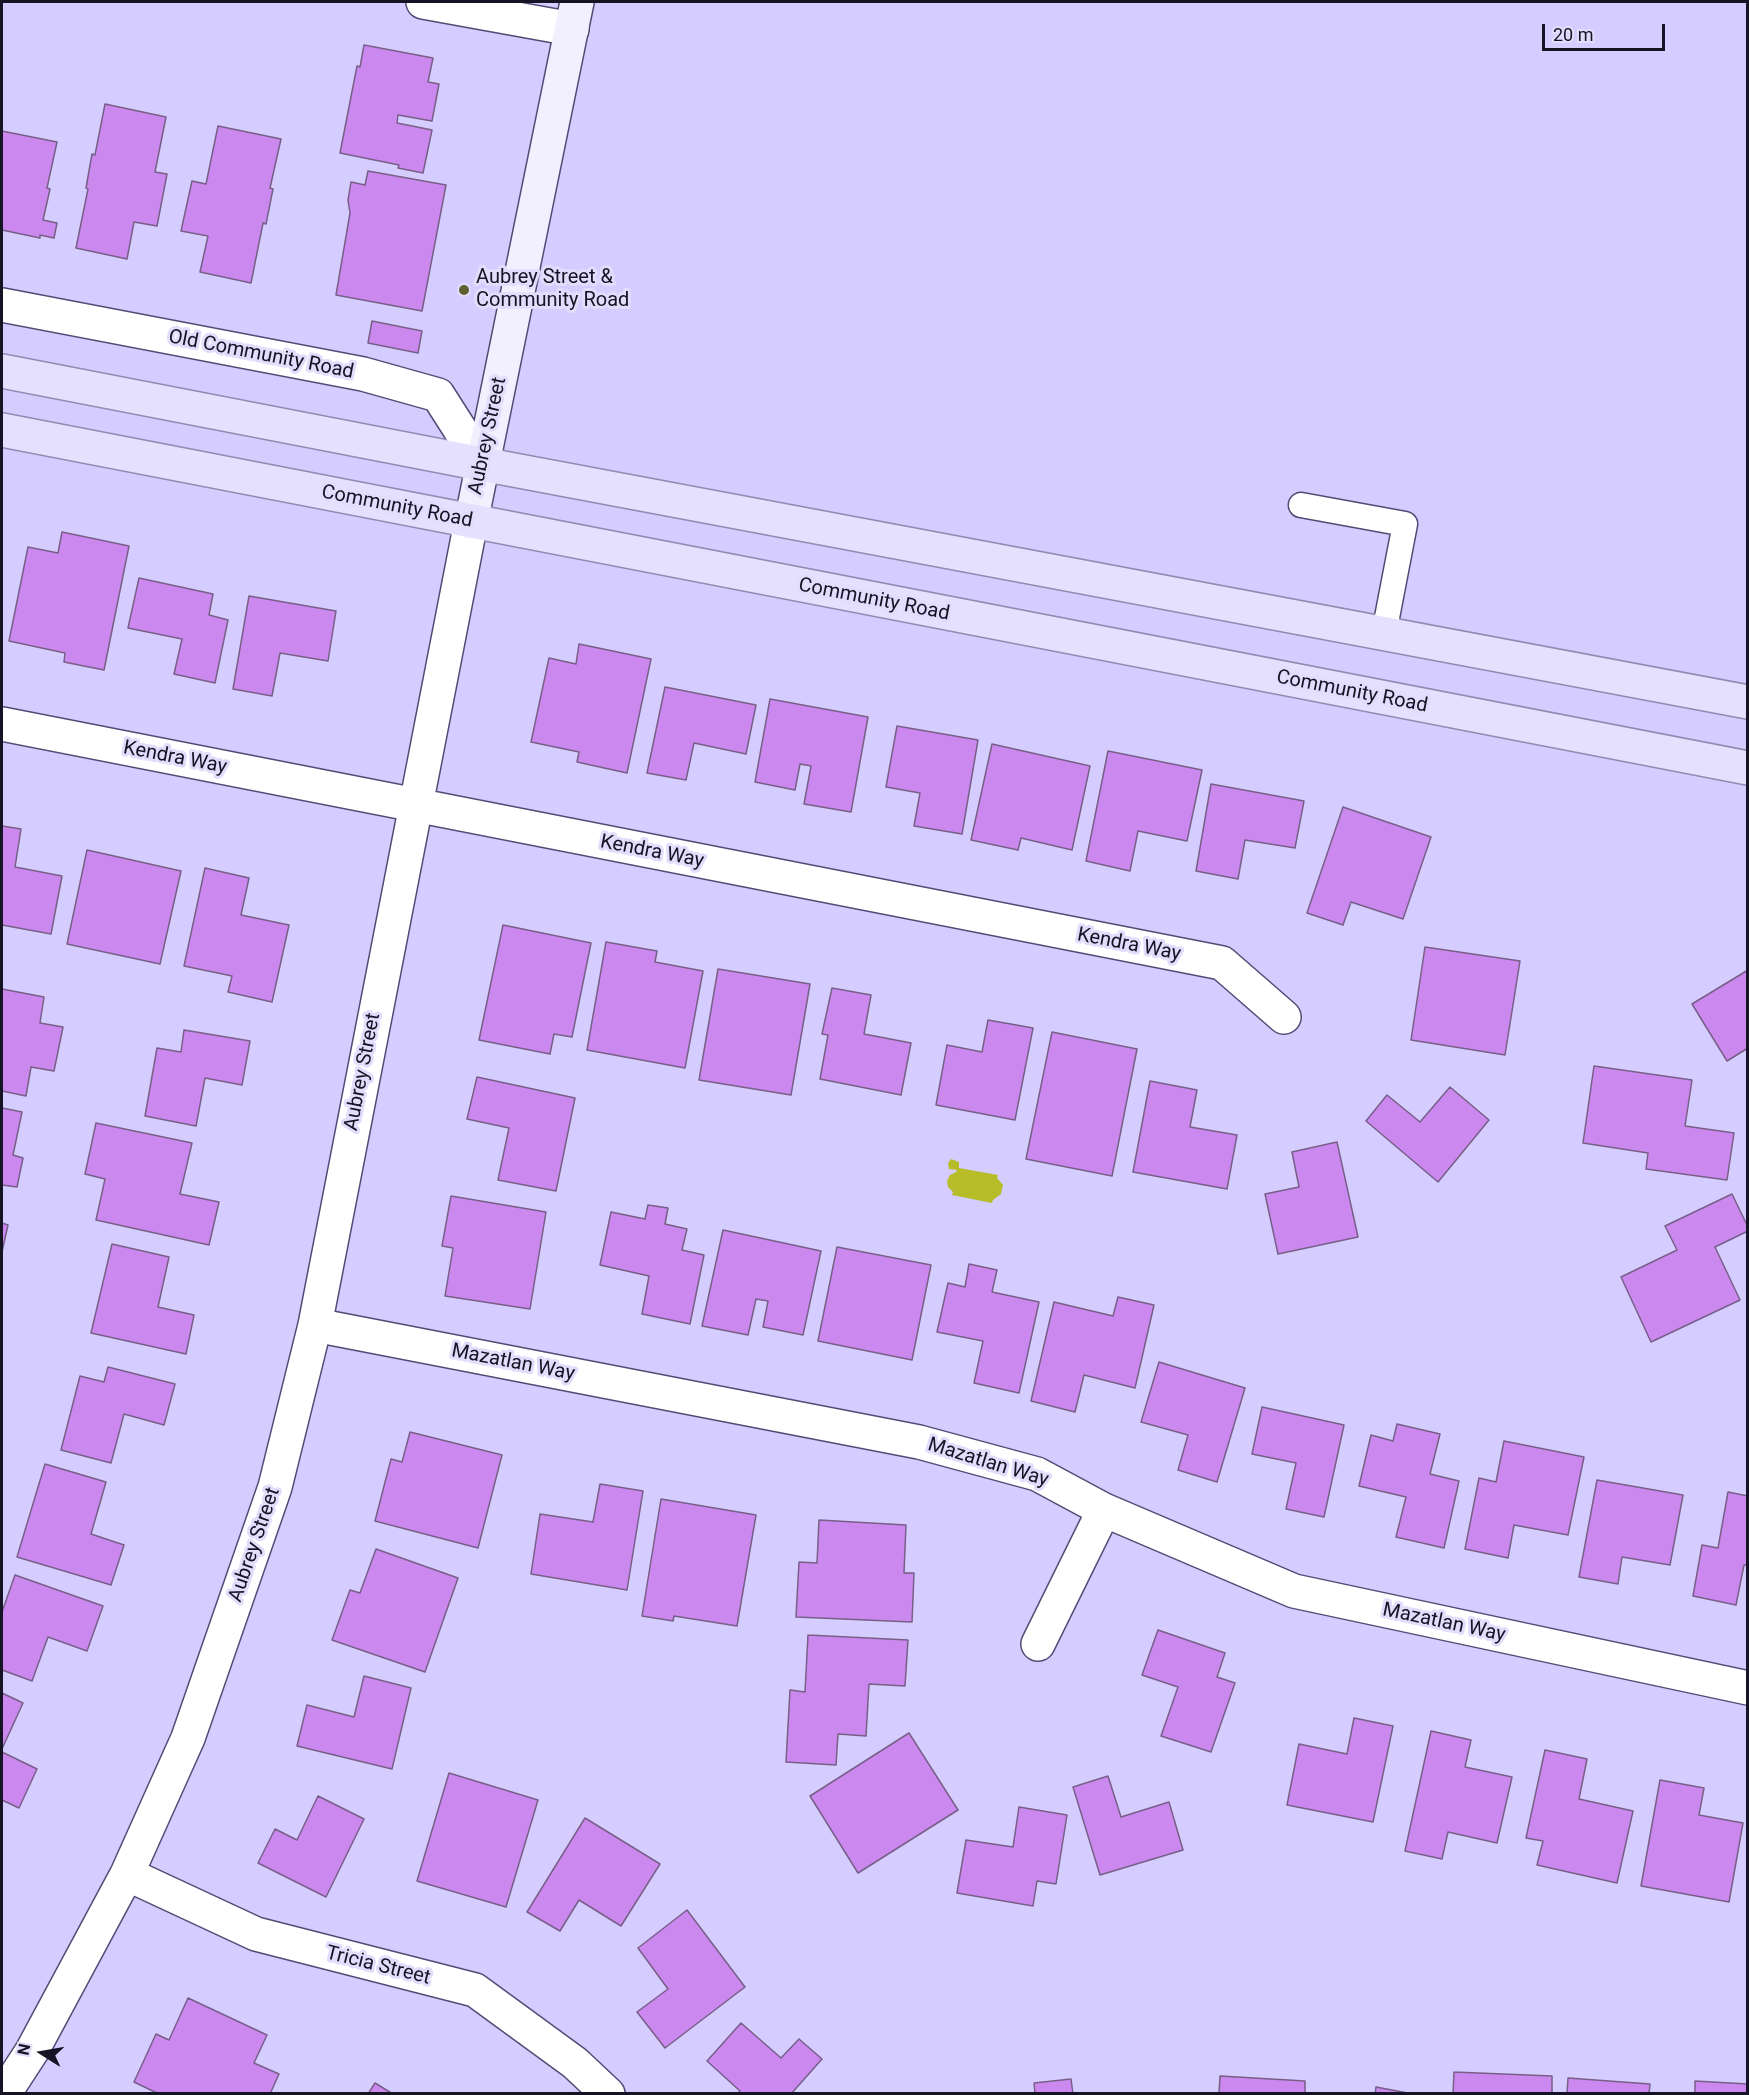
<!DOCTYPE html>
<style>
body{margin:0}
#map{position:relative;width:1749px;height:2095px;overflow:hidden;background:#d5cdff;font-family:Roboto,sans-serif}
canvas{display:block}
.frame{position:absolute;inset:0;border:3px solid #161324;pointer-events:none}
.north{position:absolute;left:12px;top:2023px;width:60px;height:60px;-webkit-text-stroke:4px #e2ddfc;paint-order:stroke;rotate:281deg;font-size:16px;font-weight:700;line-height:24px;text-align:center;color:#161324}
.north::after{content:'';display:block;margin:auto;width:21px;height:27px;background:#161324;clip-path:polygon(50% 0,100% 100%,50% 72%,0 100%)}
.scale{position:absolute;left:1542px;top:24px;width:123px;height:27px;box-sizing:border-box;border:3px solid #161324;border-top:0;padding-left:8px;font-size:18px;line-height:21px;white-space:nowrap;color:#161324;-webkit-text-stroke:4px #e2ddfc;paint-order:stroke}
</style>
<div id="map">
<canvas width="1749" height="2095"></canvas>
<div class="frame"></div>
<div class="north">N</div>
<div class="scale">20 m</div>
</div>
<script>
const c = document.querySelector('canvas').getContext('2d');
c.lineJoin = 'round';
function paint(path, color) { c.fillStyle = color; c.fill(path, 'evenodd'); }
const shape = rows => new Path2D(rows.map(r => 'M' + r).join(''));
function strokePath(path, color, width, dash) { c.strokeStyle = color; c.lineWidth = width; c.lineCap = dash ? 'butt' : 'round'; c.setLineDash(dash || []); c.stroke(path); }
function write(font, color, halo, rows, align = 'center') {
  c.font = font + ' Roboto,sans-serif'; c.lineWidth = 6; c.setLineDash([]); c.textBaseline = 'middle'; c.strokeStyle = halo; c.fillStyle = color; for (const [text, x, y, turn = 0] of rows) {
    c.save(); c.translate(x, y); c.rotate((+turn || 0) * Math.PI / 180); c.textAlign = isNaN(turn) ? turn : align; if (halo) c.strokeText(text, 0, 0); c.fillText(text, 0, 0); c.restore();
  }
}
paint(shape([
 [951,1159,959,1162,959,1168,998,1175,997,1178,1003,1185,1001,1194,993,1200,992,1203,952,1195,953,1192,948,1187,947,1181,950,1175,956,1172,957,1170,949,1169,948,1163]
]), '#b6bd29');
const building = shape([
 [364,45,433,58,428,82,439,84,432,121,398,115,397,123,432,130,423,173,398,168,399,165,340,153,357,66,360,67,364,45],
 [105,104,166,117,155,172,167,174,157,226,134,222,127,259,76,248,88,189,86,188,92,154,95,155,105,104],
 [218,126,281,139,270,188,273,189,266,224,263,223,251,283,200,272,208,236,181,231,192,181,206,184,218,126],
 [2,131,57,142,47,188,50,189,43,220,57,223,54,238,40,235,40,238,2,230,2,131],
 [368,171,446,185,422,311,336,295,350,213,348,200,351,182,365,185,368,171],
 [372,321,422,331,418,353,368,343,372,321],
 [62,532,129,546,104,670,64,662,65,653,9,641,28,547,58,553,62,532],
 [139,578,213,594,209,615,228,620,215,683,174,674,182,639,128,628,139,578],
 [249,596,336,611,328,661,280,653,272,696,233,689,249,596],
 [579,644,651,659,627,773,577,762,579,752,531,742,549,658,576,664,579,644],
 [665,687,756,705,746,754,694,743,686,780,647,773,665,687],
 [770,699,868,717,851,812,804,804,811,766,800,764,795,790,755,782,770,699],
 [897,726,978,740,962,834,914,826,920,793,886,787,897,726],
 [992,744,1090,766,1072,850,1021,838,1018,850,971,840,992,744],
 [1108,751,1202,770,1187,841,1138,831,1130,871,1086,861,1108,751],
 [1211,784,1304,801,1295,848,1245,840,1238,879,1196,871,1211,784],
 [1343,807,1431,837,1403,919,1351,902,1343,925,1307,913,1343,807],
 [2,826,21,829,15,867,62,876,51,934,2,925,2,826],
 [87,850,181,871,160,964,67,944,87,850],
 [205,868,249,878,241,915,289,925,272,1002,228,992,232,976,184,966,205,868],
 [503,925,591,943,572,1037,554,1034,550,1054,479,1040,503,925],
 [606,942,657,951,655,962,703,971,685,1068,587,1050,606,942],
 [1425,947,1520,961,1505,1055,1411,1040,1425,947],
 [718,969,810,984,791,1095,699,1080,718,969],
 [1748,970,1748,1048,1727,1061,1692,1004,1748,970],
 [832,988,871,995,864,1034,911,1043,901,1095,820,1079,828,1035,822,1034,832,988],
 [2,989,44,997,40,1023,63,1027,54,1071,31,1067,26,1096,2,1091,2,989],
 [988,1020,1033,1028,1015,1120,936,1105,947,1045,982,1052,988,1020],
 [184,1030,250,1041,242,1085,205,1078,196,1126,145,1116,157,1048,181,1052,184,1030],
 [1052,1032,1137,1049,1112,1176,1026,1159,1052,1032],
 [1594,1066,1692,1080,1685,1126,1734,1133,1727,1180,1646,1169,1648,1153,1583,1143,1594,1066],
 [477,1077,575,1098,556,1191,498,1180,509,1128,467,1119,477,1077],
 [1150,1081,1197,1090,1190,1127,1237,1135,1227,1189,1133,1172,1150,1081],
 [1450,1087,1489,1120,1438,1182,1366,1121,1387,1095,1420,1122,1450,1087],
 [2,1108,22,1112,13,1155,23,1158,17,1187,2,1185,2,1108],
 [96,1123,192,1143,180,1194,219,1202,209,1245,96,1220,105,1179,85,1174,96,1123],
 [1337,1142,1358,1237,1278,1254,1265,1194,1299,1187,1292,1152,1337,1142],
 [1732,1194,1748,1227,1748,1231,1715,1247,1740,1300,1651,1342,1621,1277,1677,1250,1665,1226,1732,1194],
 [451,1196,546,1212,530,1309,445,1296,453,1248,442,1246,451,1196],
 [648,1205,668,1208,665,1224,687,1229,682,1250,704,1255,690,1324,642,1314,649,1276,600,1265,611,1212,645,1219,648,1205],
 [2,1223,8,1225,2,1252,2,1223],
 [723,1230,821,1251,803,1335,763,1327,768,1301,756,1299,748,1335,702,1326,723,1230],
 [112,1244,169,1257,158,1307,194,1315,186,1354,91,1333,112,1244],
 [837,1247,931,1265,912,1360,818,1341,837,1247],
 [969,1264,997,1270,992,1292,1039,1302,1019,1393,974,1383,983,1341,937,1332,948,1283,965,1287,969,1264],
 [1118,1297,1154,1305,1135,1388,1084,1375,1075,1412,1031,1401,1054,1302,1113,1316,1118,1297],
 [1159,1362,1245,1388,1217,1482,1178,1470,1188,1435,1141,1422,1159,1362],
 [108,1367,175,1384,164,1425,124,1414,111,1463,61,1450,80,1376,104,1382,108,1367],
 [1262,1407,1344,1425,1324,1517,1286,1509,1296,1463,1252,1454,1262,1407],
 [1397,1424,1440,1434,1430,1474,1459,1481,1444,1548,1396,1537,1406,1497,1359,1486,1371,1435,1393,1441,1397,1424],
 [410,1432,502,1455,478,1548,375,1521,391,1459,402,1462,410,1432],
 [1504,1441,1584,1457,1568,1535,1514,1525,1508,1558,1465,1549,1479,1478,1496,1482,1504,1441],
 [45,1464,106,1482,91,1534,124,1545,111,1585,17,1557,45,1464],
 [1597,1480,1683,1495,1670,1565,1622,1557,1618,1584,1579,1577,1597,1480],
 [600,1484,643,1491,627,1590,531,1574,540,1514,593,1522,600,1484],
 [1728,1492,1748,1496,1748,1559,1746,1565,1744,1565,1736,1605,1693,1596,1702,1545,1718,1548,1728,1492],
 [661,1499,756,1515,737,1626,674,1616,673,1621,642,1616,661,1499],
 [819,1520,906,1525,904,1573,914,1573,912,1622,796,1617,799,1562,817,1563,819,1520],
 [376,1549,458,1578,425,1672,332,1640,350,1590,360,1593,376,1549],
 [15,1575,103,1606,87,1651,48,1637,32,1681,2,1670,2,1612,15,1575],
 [1158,1630,1225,1653,1217,1677,1235,1683,1211,1752,1161,1736,1178,1687,1142,1675,1158,1630],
 [808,1635,908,1640,905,1686,869,1684,866,1736,838,1734,836,1765,786,1762,790,1690,805,1692,808,1635],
 [364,1676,411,1688,392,1769,297,1746,307,1705,354,1717,364,1676],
 [2,1693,23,1703,2,1749,2,1693],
 [1354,1718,1393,1726,1373,1822,1287,1805,1299,1744,1347,1754,1354,1718],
 [1431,1731,1471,1740,1465,1767,1512,1777,1497,1843,1448,1832,1442,1859,1405,1851,1431,1731],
 [909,1733,958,1810,858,1873,810,1796,909,1733],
 [1545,1750,1587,1759,1579,1799,1633,1811,1617,1883,1537,1865,1543,1841,1526,1838,1545,1750],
 [2,1752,37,1769,19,1808,2,1800,2,1752],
 [449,1773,538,1800,506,1907,417,1881,449,1773],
 [1108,1776,1121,1817,1169,1802,1183,1850,1100,1875,1073,1787,1108,1776],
 [1660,1780,1704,1788,1699,1815,1743,1823,1729,1902,1641,1886,1660,1780],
 [318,1796,364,1819,326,1897,258,1863,275,1829,297,1840,318,1796],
 [1019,1807,1067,1815,1056,1884,1037,1881,1033,1906,957,1893,966,1840,1013,1847,1019,1807],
 [585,1818,660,1864,621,1926,579,1900,560,1931,527,1912,585,1818],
 [687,1910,745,1987,665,2048,637,2012,668,1989,638,1948,687,1910],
 [188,1998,267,2035,254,2063,279,2074,270,2094,159,2094,134,2082,156,2034,169,2040,188,1998],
 [741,2023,781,2058,799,2039,822,2059,791,2094,737,2094,740,2091,707,2061,741,2023],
 [1454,2072,1552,2076,1552,2094,1453,2094,1454,2072],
 [1220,2076,1305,2081,1305,2094,1219,2094,1220,2076],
 [1568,2078,1650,2084,1649,2094,1567,2094,1568,2078],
 [1071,2079,1073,2094,1035,2094,1034,2083,1071,2079],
 [1695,2081,1748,2084,1748,2094,1695,2094,1695,2081],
 [375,2083,393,2094,368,2094,375,2083],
 [1376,2087,1413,2094,1375,2094,1376,2087]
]);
paint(building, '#cb89f0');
strokePath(building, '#785f87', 1.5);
const lane = shape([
 [1301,505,1405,524,1384,633]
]);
const street = shape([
 [423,2,572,29],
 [2,305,363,374,438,395,482,464],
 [2,724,1222,963,1284,1017],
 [315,1325,919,1442,1037,1474,1104,1510,1294,1591,1748,1688],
 [1038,1644,1104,1510],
 [127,1874,256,1934,475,1990,575,2063,608,2094],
 [4,2094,32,2051,127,1874,188,1738,275,1487,315,1325,471,522]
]);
const secondary = shape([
 [471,522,577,2]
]);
const primary = shape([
 [2,371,482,464,1748,702],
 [2,430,1748,768]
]);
strokePath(lane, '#544b75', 27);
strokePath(street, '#544b75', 36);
strokePath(secondary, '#544b75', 36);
strokePath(primary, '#918bb2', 36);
strokePath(lane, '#fff', 24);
strokePath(street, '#fff', 33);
strokePath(secondary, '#f2efff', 33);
strokePath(primary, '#e5e0fe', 33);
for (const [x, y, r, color] of [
 [464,290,6,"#5e612f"]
]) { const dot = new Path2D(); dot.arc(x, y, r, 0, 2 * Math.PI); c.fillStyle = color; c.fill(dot); strokePath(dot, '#e2ddfc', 2); }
write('20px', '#161324', '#e2ddfc', [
 ["Aubrey Street &",476,278],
 ["Community Road",476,301]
], 'left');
write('20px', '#161324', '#e2ddfc', [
 ["Old Community Road",261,355,11],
 ["Aubrey Street",488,436,-78],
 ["Community Road",397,507,11],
 ["Community Road",874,600,11],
 ["Community Road",1352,692,11],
 ["Kendra Way",175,758,11],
 ["Kendra Way",652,852,11],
 ["Kendra Way",1129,945,11],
 ["Aubrey Street",363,1072,-79],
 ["Mazatlan Way",513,1363,11],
 ["Mazatlan Way",988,1463,17],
 ["Aubrey Street",255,1545,-71],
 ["Mazatlan Way",1444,1623,12],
 ["Tricia Street",378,1966,14]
]);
</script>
